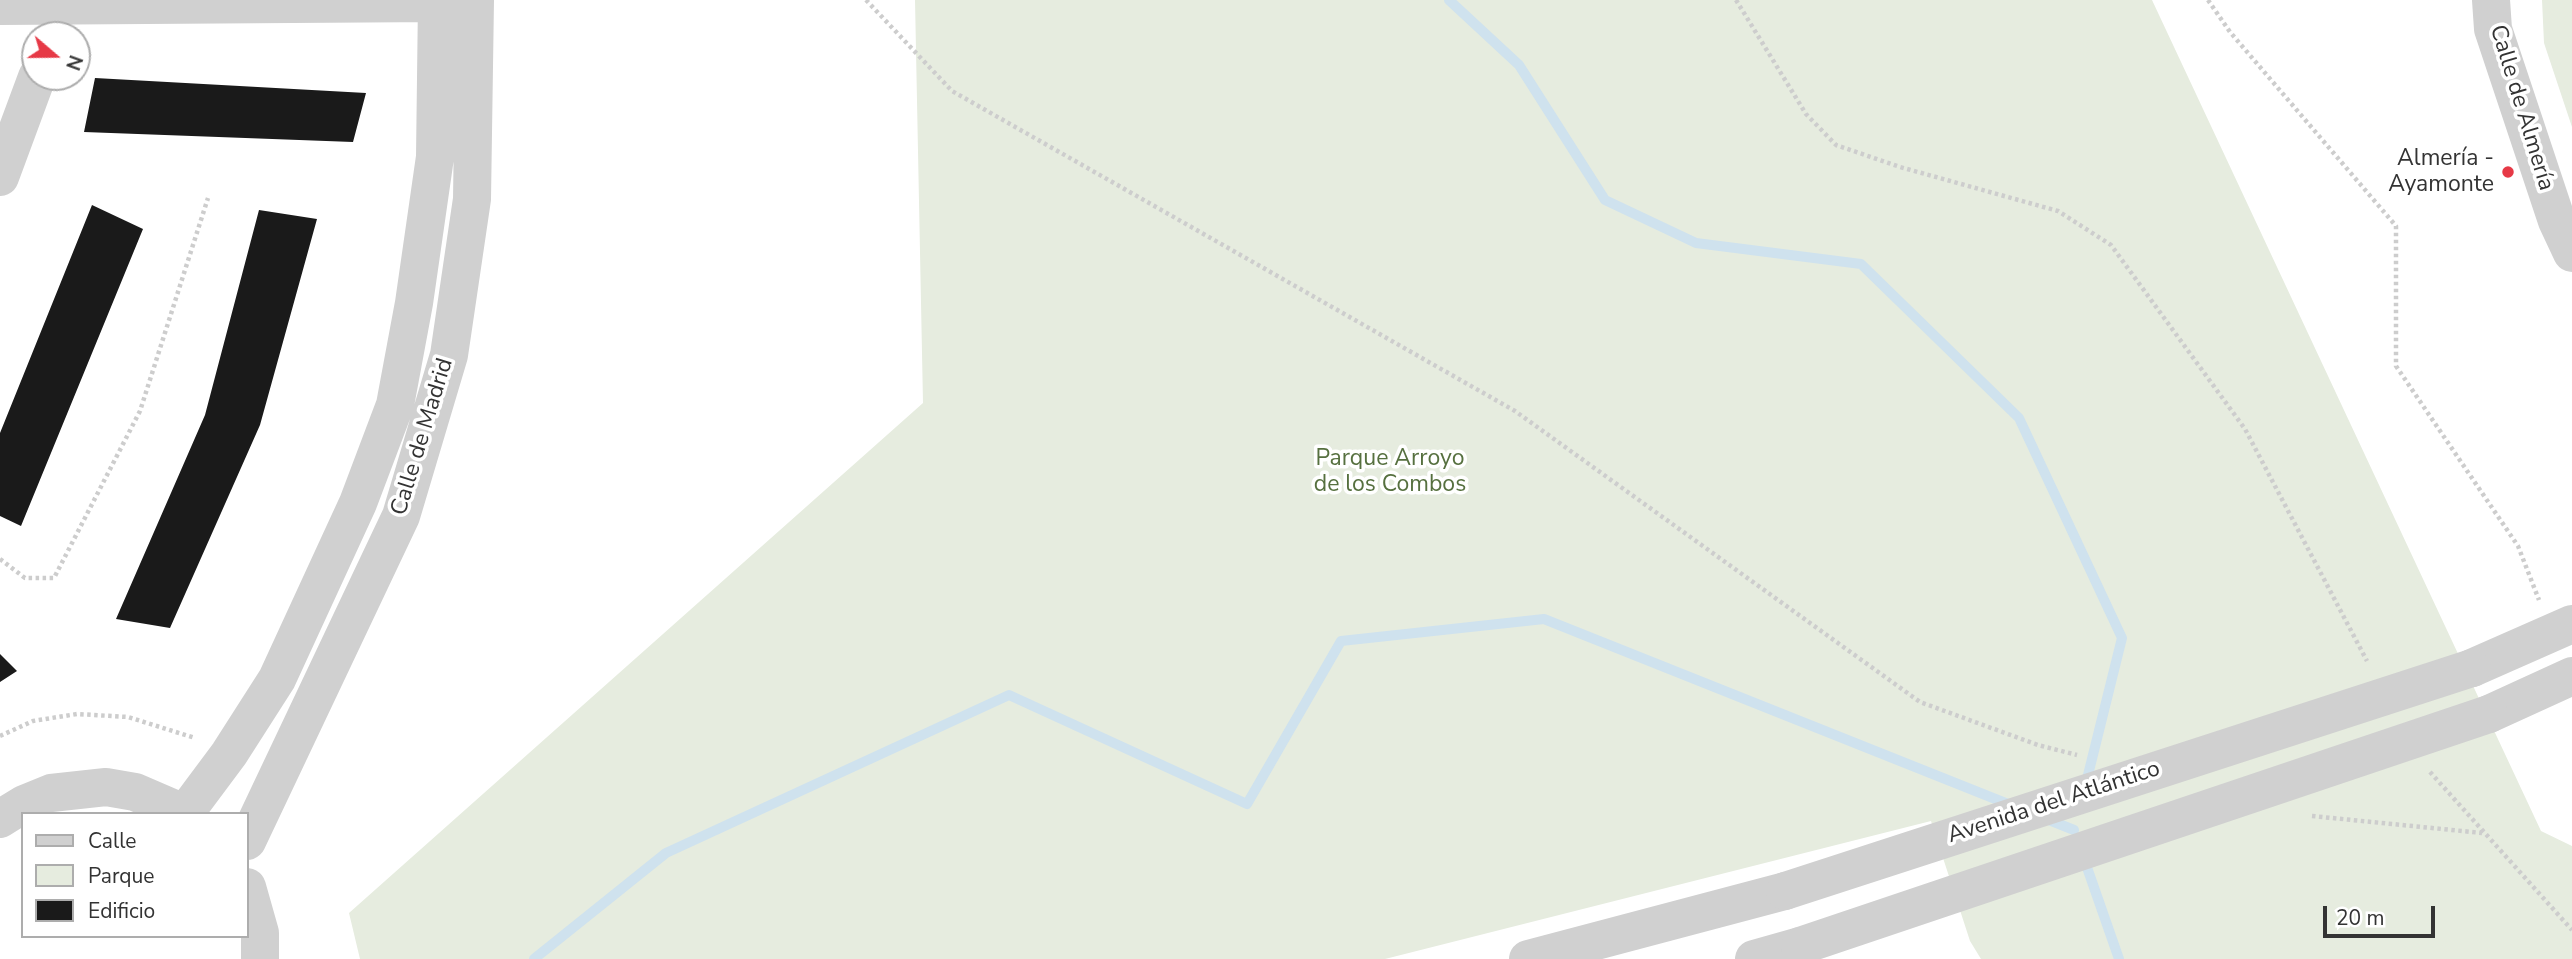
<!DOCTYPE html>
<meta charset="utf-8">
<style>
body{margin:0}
#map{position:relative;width:2572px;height:959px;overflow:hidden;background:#fff;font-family:"Nunito Sans",sans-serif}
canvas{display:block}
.legend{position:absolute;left:21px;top:812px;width:228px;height:126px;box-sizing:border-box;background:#fff;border:2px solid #adadad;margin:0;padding:9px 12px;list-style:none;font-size:21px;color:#333}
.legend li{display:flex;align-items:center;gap:14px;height:35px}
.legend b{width:35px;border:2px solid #adadad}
.north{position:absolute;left:21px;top:21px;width:70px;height:70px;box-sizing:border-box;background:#fff;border:2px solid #adadad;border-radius:50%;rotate:110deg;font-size:19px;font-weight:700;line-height:28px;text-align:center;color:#333}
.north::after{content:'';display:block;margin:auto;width:24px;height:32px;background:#e63946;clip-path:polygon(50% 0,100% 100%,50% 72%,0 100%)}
.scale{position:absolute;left:2323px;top:906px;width:112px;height:32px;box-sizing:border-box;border:4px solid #333;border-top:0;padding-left:9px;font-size:21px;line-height:24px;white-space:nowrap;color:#333;-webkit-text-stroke:5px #fff;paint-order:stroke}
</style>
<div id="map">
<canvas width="2572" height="959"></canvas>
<ul class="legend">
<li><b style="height:9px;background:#d0d0d0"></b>Calle</li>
<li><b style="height:19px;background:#e6ecdf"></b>Parque</li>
<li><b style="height:19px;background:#1a1a1a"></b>Edificio</li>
</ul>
<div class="north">N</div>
<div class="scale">20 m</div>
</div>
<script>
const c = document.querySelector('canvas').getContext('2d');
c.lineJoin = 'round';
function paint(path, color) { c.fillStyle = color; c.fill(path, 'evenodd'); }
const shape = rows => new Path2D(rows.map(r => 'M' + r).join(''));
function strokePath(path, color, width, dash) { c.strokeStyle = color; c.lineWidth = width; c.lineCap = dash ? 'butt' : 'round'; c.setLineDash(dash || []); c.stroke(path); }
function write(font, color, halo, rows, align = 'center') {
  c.font = font + ' "Nunito Sans",sans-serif'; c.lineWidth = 7; c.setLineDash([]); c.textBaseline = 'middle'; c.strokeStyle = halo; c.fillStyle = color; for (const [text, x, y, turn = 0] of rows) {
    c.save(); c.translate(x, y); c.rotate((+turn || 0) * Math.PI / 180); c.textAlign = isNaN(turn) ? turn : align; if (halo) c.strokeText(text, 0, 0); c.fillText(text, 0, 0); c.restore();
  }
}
paint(shape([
 [915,0,2152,0,2541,831,2572,846,2572,959,1981,959,1970,941,1931,821,1385,959,360,959,349,913,923,403],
 [2542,0,2572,0,2572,127,2544,43]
]), '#e6ecdf');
strokePath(shape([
 [1449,0,1519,65,1605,200,1696,243,1861,264,2019,418,2122,638,2086,783],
 [2044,818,2074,830],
 [2083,856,2119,959],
 [534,959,666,853,1009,695,1247,804,1341,641,1544,619,2013,806]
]), '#cfe2ee', 10);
paint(shape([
 [95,78,366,93,353,142,84,132],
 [92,205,143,229,21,526,0,516,0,433],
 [259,210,317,219,260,425,170,628,116,619,205,415],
 [0,654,17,671,0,682]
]), '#1a1a1a');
strokePath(shape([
 [866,0,952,91,1515,411,1920,702,2038,745,2077,755],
 [1736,0,1806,114,1836,145,1900,167,2058,211,2111,245,2245,429,2367,661],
 [2208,0,2230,32,2396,226,2396,366,2518,546,2539,600],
 [0,559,25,578,54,578,140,411,208,198],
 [0,736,33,721,77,714,128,717,195,738],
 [2430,772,2572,930],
 [2312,816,2482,833]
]), '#cdcdcd', 4.5, [3.5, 3.5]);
strokePath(shape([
 [2491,0,2493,29,2557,221,2572,253],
 [0,6,438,3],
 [0,177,37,77],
 [2472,668,2572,624],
 [2489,714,2572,676],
 [185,813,229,754,277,679,358,503,395,405,414,303,435,157,437,0],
 [0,819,24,804,51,793,106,787,135,792,186,814],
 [247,841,401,516,449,355,472,199,475,0],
 [247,887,260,933,260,959],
 [1528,959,1785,891],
 [1754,959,1800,946]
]), '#d0d0d0', 38);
strokePath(shape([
 [1785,891,2472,668],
 [1800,946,2489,714]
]), '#d0d0d0', 38);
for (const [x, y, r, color] of [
 [2508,172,7,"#e63946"]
]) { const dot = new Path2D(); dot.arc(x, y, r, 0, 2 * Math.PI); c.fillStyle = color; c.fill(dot); strokePath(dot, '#fff', 2.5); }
write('23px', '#333', '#fff', [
 ["Calle de Almería",2521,108,73],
 ["Calle de Madrid",423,437,-73],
 ["Avenida del Atlántico",2054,803,-18]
]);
write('23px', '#333', '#fff', [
 ["Almería -",2494,159],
 ["Ayamonte",2494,185]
], 'right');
write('23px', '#56703f', '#fff', [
 ["Parque Arroyo",1390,459],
 ["de los Combos",1390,485]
]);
</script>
